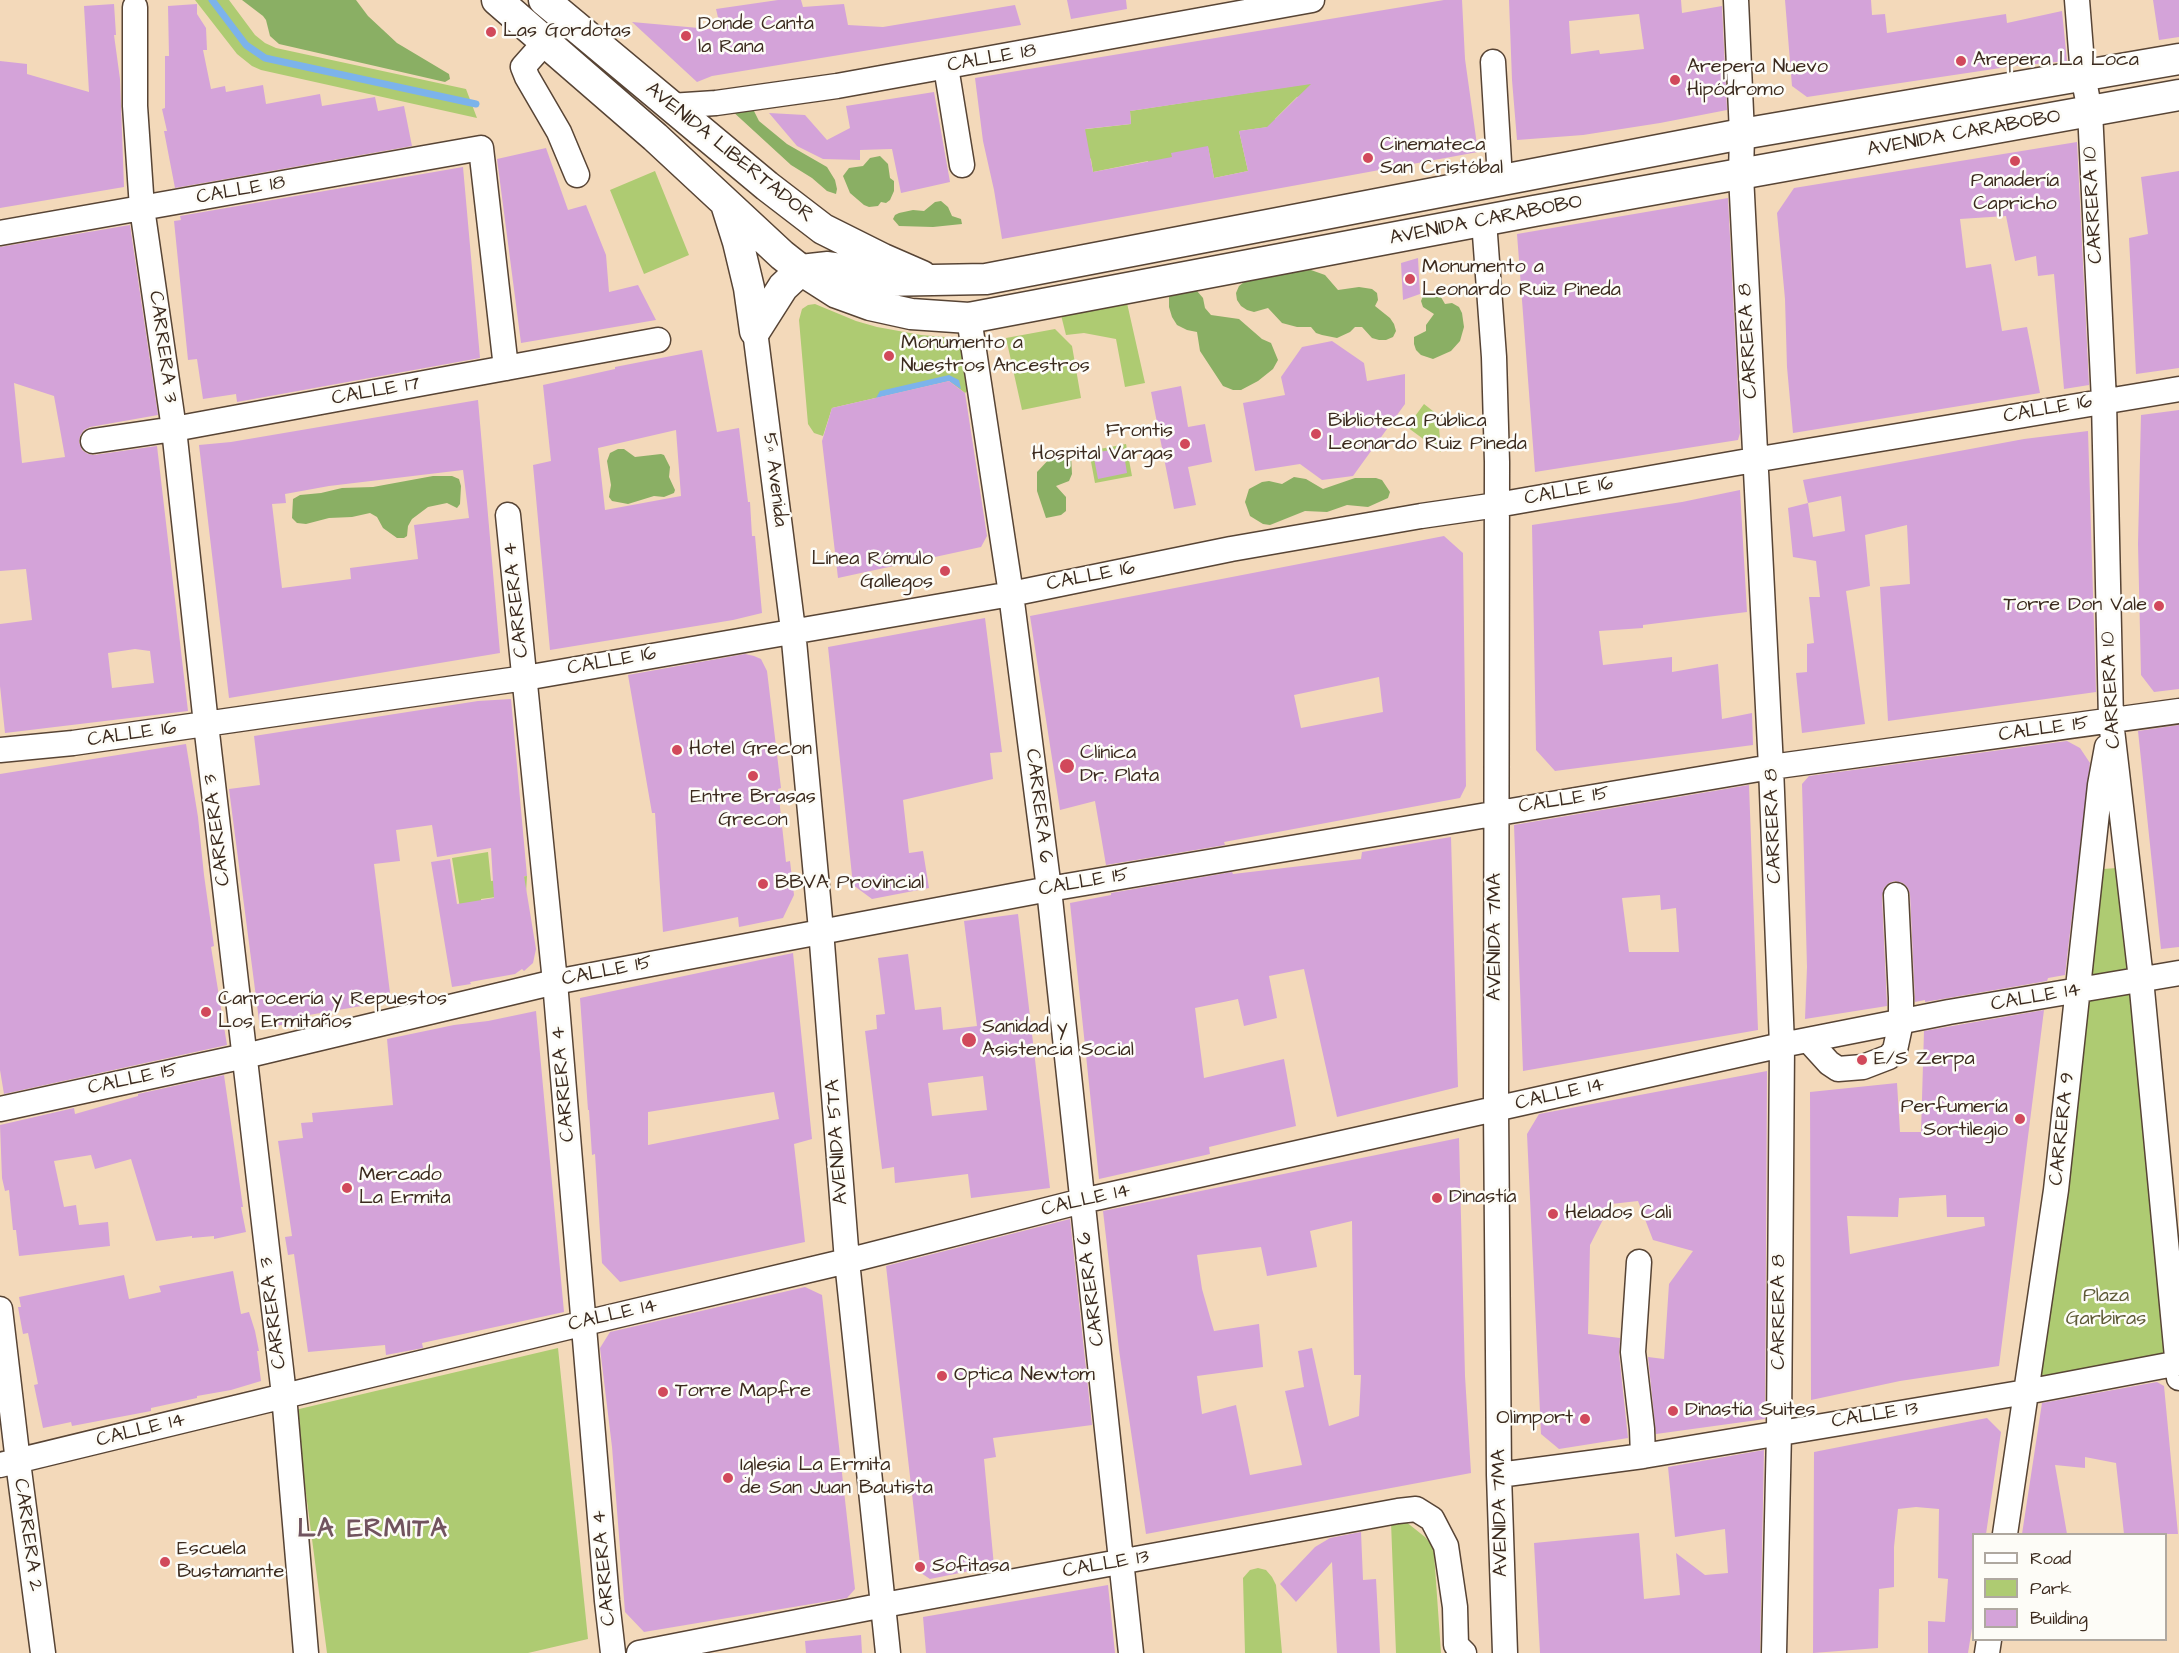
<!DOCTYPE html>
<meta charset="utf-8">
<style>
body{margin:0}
#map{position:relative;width:2179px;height:1653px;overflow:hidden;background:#f3d9ba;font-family:"Architects Daughter",sans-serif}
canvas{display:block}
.legend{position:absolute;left:1972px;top:1533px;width:195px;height:108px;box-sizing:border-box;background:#fdfcf7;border:2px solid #afa8a0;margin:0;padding:8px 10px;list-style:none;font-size:18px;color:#3b2a1e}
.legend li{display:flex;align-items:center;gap:12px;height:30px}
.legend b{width:30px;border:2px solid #afa8a0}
</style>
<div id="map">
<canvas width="2179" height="1653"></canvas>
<ul class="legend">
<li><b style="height:8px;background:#fff"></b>Road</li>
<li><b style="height:16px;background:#aecb72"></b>Park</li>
<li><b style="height:16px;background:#d4a3d9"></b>Building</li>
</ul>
</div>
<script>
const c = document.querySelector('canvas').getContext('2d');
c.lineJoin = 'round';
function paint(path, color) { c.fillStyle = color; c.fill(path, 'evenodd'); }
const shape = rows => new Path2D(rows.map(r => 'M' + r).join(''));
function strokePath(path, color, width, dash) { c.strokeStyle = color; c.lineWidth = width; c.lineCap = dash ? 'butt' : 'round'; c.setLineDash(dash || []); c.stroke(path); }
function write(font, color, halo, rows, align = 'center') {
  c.font = font + ' "Architects Daughter",sans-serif'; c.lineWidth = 5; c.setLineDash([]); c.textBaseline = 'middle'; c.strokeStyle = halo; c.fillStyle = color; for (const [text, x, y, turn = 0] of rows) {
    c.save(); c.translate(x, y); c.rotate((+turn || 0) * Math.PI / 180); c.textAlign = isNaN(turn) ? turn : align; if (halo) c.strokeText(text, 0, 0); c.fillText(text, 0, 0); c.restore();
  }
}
paint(shape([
 [195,0,229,0,255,35,265,43,276,48,466,89,477,118,261,70,252,66,237,54],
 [1313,83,1311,95,1297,97,1275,119,1276,126,1239,131,1248,171,1214,178,1208,147,1176,179,1153,184,1148,161,1093,172,1091,159,1060,132,1131,124,1130,111],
 [655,171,689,255,644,274,610,190],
 [1127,303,1145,383,1125,387,1116,339,1084,333,1066,335,1061,315],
 [815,304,856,321,877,327,921,335,957,338,960,341,968,390,965,393,949,381,832,408,823,436,814,433,808,424,799,320,802,309,808,305],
 [1055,329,1072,346,1081,398,1022,410,1006,338],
 [1424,404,1438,415,1441,452,1407,427],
 [1126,444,1132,476,1095,483,1089,451],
 [488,852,491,881,527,876,526,893,481,899,487,936,465,940,452,858],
 [2129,867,2178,1363,2026,1392,2091,870],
 [558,1348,588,1639,528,1653,327,1653,295,1410],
 [1405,1521,1425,1537,1432,1545,1434,1553,1441,1653,1396,1653,1391,1522],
 [1258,1568,1266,1570,1272,1577,1276,1585,1282,1653,1245,1653,1243,1578,1250,1570]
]), '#aecb72');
paint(shape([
 [242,0,356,0,368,16,397,43,449,74,450,79,445,82,279,44,270,36,266,20,263,16],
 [730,109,753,109,759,121,787,144,827,167,835,180,837,189,836,194,827,191,812,178,791,165],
 [880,156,888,164,890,178,894,181,894,191,890,200,886,203,881,202,878,206,869,207,864,205,850,193,843,176,849,168,863,166,870,158],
 [941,201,948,207,952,216,961,219,962,224,933,227,899,226,893,219,895,215,899,213,913,210,924,211,935,202],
 [1311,270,1325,275,1338,290,1359,287,1372,289,1377,293,1378,300,1375,306,1390,318,1394,324,1396,331,1393,337,1386,340,1379,340,1372,338,1362,327,1355,327,1350,332,1337,338,1322,335,1316,333,1311,327,1297,327,1282,323,1268,308,1254,312,1247,310,1241,306,1237,300,1236,293,1239,286,1248,279,1275,272],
 [1187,288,1197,291,1203,298,1205,308,1211,315,1239,319,1262,339,1271,343,1278,360,1273,369,1258,381,1241,390,1233,390,1223,386,1200,351,1197,332,1187,330,1177,325,1172,317,1169,307,1169,297,1174,292],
 [1431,291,1438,292,1445,304,1452,303,1459,307,1462,313,1464,327,1460,341,1451,351,1433,359,1421,355,1416,350,1414,344,1414,337,1426,331,1426,325,1434,314,1423,307,1421,301,1424,294],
 [618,449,624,449,635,457,661,454,664,455,670,467,669,477,675,490,674,493,664,497,654,496,628,504,612,501,609,497,611,485,607,461,610,453],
 [1065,453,1071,455,1072,474,1069,481,1056,486,1066,497,1066,511,1061,515,1046,518,1037,491,1037,472,1052,456],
 [433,476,452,476,459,479,461,486,460,504,457,508,447,503,428,507,412,519,408,526,407,536,404,538,397,538,383,528,377,517,370,513,352,517,329,518,306,524,297,523,292,518,293,499,300,495,321,493,342,488,373,487],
 [1294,477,1306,479,1323,489,1355,478,1376,478,1382,480,1390,492,1388,498,1368,507,1347,505,1327,512,1305,511,1270,525,1263,524,1250,516,1245,502,1249,489,1262,482,1269,481,1282,484]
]), '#8aaf64');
paint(shape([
 [949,375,959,380,961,389,949,381,876,398,880,391]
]), '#7cb3eb');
strokePath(shape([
 [212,0,246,45,265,58,476,104]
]), '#7cb3eb', 7);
paint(shape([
 [778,0,801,0,803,7,844,4,848,25,883,27,1015,5,1021,25,712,76,697,82,632,22,721,30,716,9],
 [1067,0,1126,0,1127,9,1071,19],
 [1444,0,1462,0,1465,59,1478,152,1002,239,994,190,983,141,975,78],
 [1311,84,1267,127,1239,131,1248,171,1214,178,1208,146,1171,153,1172,157,1093,172,1085,129,1131,124,1130,111],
 [1509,0,1681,0,1682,13,1722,6,1727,110,1660,123,1583,135,1517,140,1512,80],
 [1639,14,1644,49,1600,54,1599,50,1571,54,1569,21],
 [1785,0,1871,0,1872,15,1885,14,1887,33,2006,14,2007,23,2062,11,2067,61,2014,66,1807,97,1792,86],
 [2153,0,2179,0,2179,37,2159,40],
 [114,4,116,35,114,35,120,79,124,187,0,208,0,61,27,64,27,74,89,92,84,6],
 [197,4,197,14,206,28,207,50,203,50,211,89,225,86,226,92,263,85,266,104,320,94,322,106,375,97,378,111,404,106,412,146,175,188,164,131,167,131,162,109,165,108,165,56,169,56,168,6],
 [934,92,950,182,901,193,892,149,860,150,860,160,823,159,797,146,769,113,805,115,827,140,850,128,846,106],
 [2077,142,2089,385,2064,389,2054,274,2038,276,2036,256,2015,261,2006,216,1960,219,1966,268,1991,264,2002,331,2027,327,2040,393,1793,433,1787,367,1785,299,1777,213,1794,188],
 [546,148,568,210,586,205,606,255,609,292,638,285,656,320,521,343,497,159],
 [463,167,480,358,237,402,236,394,203,399,197,359,188,360,174,221,181,220,180,216],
 [2179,171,2179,368,2136,374,2129,238,2148,234,2141,177],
 [1728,198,1740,433,1738,440,1535,472,1517,234],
 [130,225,158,415,90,427,84,430,80,436,79,442,82,450,88,454,94,455,157,446,188,711,5,733,0,686,0,624,32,620,26,569,0,571,0,247],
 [14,383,54,396,65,457,22,463],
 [135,649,150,651,154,683,112,688,108,653],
 [1418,258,1420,294,1403,300,1401,263],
 [1332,341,1364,363,1367,381,1405,374,1405,404,1353,476,1322,480,1300,464,1255,471,1243,403,1285,395,1281,377,1302,347],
 [702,350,717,432,739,428,748,502,750,502,752,536,755,536,762,613,733,620,550,650,533,465,551,461,543,385,615,369,615,367],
 [676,430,681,496,605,510,598,448],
 [949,381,965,393,987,536,981,547,838,578,822,441,832,408],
 [1181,386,1188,427,1205,424,1212,462,1188,467,1196,505,1174,509,1151,392],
 [478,400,500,653,229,698,199,445,231,442],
 [463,470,469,518,414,525,418,559,350,568,351,579,282,588,272,504,286,503,285,494,329,486],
 [2179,410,2179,689,2154,692,2141,675,2138,544,2141,415],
 [2088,431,2096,692,1888,721,1880,587,1910,584,1907,525,1865,535,1870,586,1846,591,1865,724,1802,733,1796,673,1807,672,1807,644,1814,643,1809,597,1820,597,1816,561,1793,557,1788,508,1808,503,1803,480,2024,439],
 [1841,496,1845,531,1813,537,1808,503],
 [1123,448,1127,473,1098,479,1093,453],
 [1740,490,1747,612,1643,625,1643,628,1599,631,1603,665,1672,657,1672,672,1718,664,1722,719,1752,713,1753,745,1555,771,1536,750,1532,525,1682,502],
 [1444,536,1463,553,1466,786,1460,798,1224,842,1225,845,1106,865,1095,801,1060,810,1030,616],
 [1379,677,1383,712,1301,728,1294,695],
 [985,618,1002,752,990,753,993,779,903,800,909,853,923,851,929,888,872,899,853,885,828,647],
 [745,654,754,656,761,659,767,671,781,788,778,789,786,862,790,861,794,895,783,918,739,927,738,917,663,932,655,813,652,813,628,675],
 [511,699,527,876,524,876,536,949,533,963,524,971,522,969,515,974,470,982,471,984,452,987,431,862,450,859,457,904,494,898,491,848,437,857,432,825,396,830,400,861,374,864,391,1001,303,1016,304,1022,260,1028,229,789,260,785,254,736,478,701],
 [2179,725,2179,947,2161,949,2138,731],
 [2067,741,2080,748,2090,763,2065,975,2048,978,2047,981,1925,1002,1925,1000,1915,1002,1910,894,1908,888,1903,883,1895,881,1889,883,1884,888,1882,896,1887,1006,1805,1019,1807,967,1802,784,1809,776],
 [186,744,198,817,204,875,214,946,211,947,227,1045,4,1094,0,1070,0,774],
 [1749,785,1758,1030,1523,1071,1514,825],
 [1660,895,1661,910,1676,908,1679,952,1629,952,1622,898],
 [1451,837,1458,1087,1337,1117,1304,969,1269,976,1277,1018,1244,1026,1238,999,1195,1008,1204,1078,1284,1059,1296,1126,1209,1147,1210,1154,1099,1179,1070,903,1111,895,1111,893,1232,872,1233,874,1361,859,1362,852],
 [1018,914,1050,1188,971,1198,968,1174,895,1183,894,1167,882,1169,865,1031,877,1029,876,1015,885,1014,878,958,908,954,915,1010,941,1007,943,1030,977,1026,964,921],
 [983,1076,987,1110,932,1116,928,1083],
 [793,953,812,1139,794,1144,805,1242,620,1282,602,1263,595,1154,592,1155,589,1110,588,1110,580,998],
 [774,1092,779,1119,648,1145,648,1112],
 [2044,1010,1999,1366,1900,1381,1811,1400,1810,1092,1897,1083,1900,1132,1921,1132,1924,1031],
 [1946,1195,1947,1217,1984,1217,1985,1226,1850,1254,1847,1216,1898,1217,1899,1198],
 [536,1011,564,1312,422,1343,423,1348,386,1355,385,1345,308,1352,294,1254,288,1255,285,1237,292,1236,278,1141,303,1138,301,1123,313,1122,312,1113,393,1105,387,1039,454,1025,488,1021],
 [1767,1071,1765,1419,1656,1434,1648,1357,1664,1359,1669,1284,1693,1251,1653,1240,1638,1201,1611,1204,1590,1245,1588,1334,1620,1338,1619,1354,1628,1438,1559,1449,1541,1434,1527,1134,1539,1114],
 [224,1075,243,1207,241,1207,246,1232,214,1239,214,1236,192,1238,192,1236,156,1241,131,1159,95,1169,91,1155,54,1161,64,1207,76,1205,79,1225,108,1222,110,1246,19,1256,16,1230,13,1230,9,1190,5,1191,2,1178,0,1125,74,1108,75,1114,138,1096,138,1094],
 [1459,1138,1465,1376,1471,1473,1146,1534,1119,1350,1103,1211],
 [1352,1221,1354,1375,1361,1375,1359,1416,1329,1426,1312,1348,1298,1351,1304,1387,1285,1391,1302,1465,1250,1475,1236,1405,1202,1414,1197,1376,1263,1367,1259,1324,1214,1331,1202,1289,1197,1255,1261,1247,1267,1276,1317,1267,1310,1231],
 [1070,1219,1092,1425,993,1438,996,1457,984,1459,994,1566,930,1579,921,1573,886,1266],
 [233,1271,241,1314,249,1312,255,1331,259,1351,257,1351,261,1381,231,1390,197,1396,197,1398,151,1408,151,1411,72,1426,71,1422,43,1428,34,1385,38,1384,28,1333,23,1334,18,1307,21,1307,19,1297,124,1275,129,1299,161,1292,159,1286],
 [805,1287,822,1295,855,1589,847,1598,644,1632,625,1612,612,1447,600,1348,610,1332],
 [2157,1382,2164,1386,2178,1534,2124,1534,2116,1463,2085,1457,2085,1468,2055,1465,2067,1534,2022,1534,2042,1403],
 [1987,1418,2001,1432,1986,1534,1974,1534,1974,1616,1968,1653,1928,1653,1928,1621,1945,1622,1948,1579,1938,1578,1939,1509,1916,1507,1898,1509,1894,1547,1894,1587,1879,1589,1878,1648,1813,1653,1814,1452],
 [1764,1450,1760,1653,1540,1653,1534,1543,1639,1533,1644,1599,1680,1595,1676,1553,1705,1575,1728,1573,1725,1529,1675,1537,1668,1467],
 [1361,1532,1363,1580,1376,1579,1380,1653,1337,1653,1332,1562,1296,1602,1280,1584,1315,1547,1330,1538],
 [1108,1585,1115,1653,926,1653,923,1617],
 [861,1635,862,1653,806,1653,805,1641]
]), '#d4a3d9');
const minor = shape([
 [1736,0,1742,134,1741,175,1771,767,1782,1045,1779,1432,1774,1653],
 [2077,0,2083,76,2090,111,2104,401,2111,721,2141,979,2179,1378],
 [135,7,135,106,142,208,174,429,206,724,284,1395,306,1653],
 [546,41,523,67,527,77,559,132,577,175],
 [1493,62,1500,179],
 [946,67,962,165],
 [670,106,716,103,837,86,1312,0],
 [1484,221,1494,357,1497,462,1496,1109,1499,1475,1505,1653],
 [0,233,481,148,506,368],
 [969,318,1011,594,1049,889,1131,1653],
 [755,331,793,630,821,930,847,1261,888,1653],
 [93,441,174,429,658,340],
 [508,515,555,982,607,1601,613,1653],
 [0,750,73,743,525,678,1011,594,1231,549,1421,516,1497,505,1754,460,2179,389],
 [1809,1041,1829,1063,1838,1069,1863,1067,1889,1057,1895,1050,1901,1022,1901,998,1896,895],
 [0,1109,245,1056,555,982,1049,889,1771,767,2179,711],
 [1639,1262,1633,1352,1642,1429,1643,1456],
 [0,1309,18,1462,43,1653],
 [0,1465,585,1323,847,1261,1082,1201,1782,1045,1949,1012,2179,973],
 [1499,1475,1643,1456,2026,1392,2179,1363],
 [2005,1534,2056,1190,2100,785,2107,747],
 [639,1653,884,1605,1398,1511,1416,1509,1432,1519,1446,1546,1455,1607,1456,1645,1464,1653],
 [1987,1653,1989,1640]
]);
const major = shape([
 [497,0,655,137,782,255,801,270,837,293,870,305,911,314,969,318,1534,211,2179,95],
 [544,0,767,186,823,229,883,259,922,276],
 [726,204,738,242,749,288,755,331],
 [755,331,783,287,801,270,828,267,850,270,879,281,986,279,1742,134,2179,59]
]);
strokePath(minor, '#574435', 27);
strokePath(major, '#574435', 33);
strokePath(minor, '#fff', 24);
strokePath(major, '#fff', 30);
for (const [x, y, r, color] of [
 [491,32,6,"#d1495b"],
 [686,36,6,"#d1495b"],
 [1961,61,6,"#d1495b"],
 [1675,80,6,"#d1495b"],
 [1368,158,6,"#d1495b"],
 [2015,161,6,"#d1495b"],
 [1410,279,6,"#d1495b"],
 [889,356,6,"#d1495b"],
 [1316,434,6,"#d1495b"],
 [1185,444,6,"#d1495b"],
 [945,571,6,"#d1495b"],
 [2159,606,6,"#d1495b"],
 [677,750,6,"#d1495b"],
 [1067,766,8,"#d1495b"],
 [753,776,6,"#d1495b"],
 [763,884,6,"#d1495b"],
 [206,1012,6,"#d1495b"],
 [969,1040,8,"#d1495b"],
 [1862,1060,6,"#d1495b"],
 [2020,1119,6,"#d1495b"],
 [347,1188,6,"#d1495b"],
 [1437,1198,6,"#d1495b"],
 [1553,1214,6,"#d1495b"],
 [942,1376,6,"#d1495b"],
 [663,1392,6,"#d1495b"],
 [1673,1411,6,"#d1495b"],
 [1585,1419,6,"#d1495b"],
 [728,1478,6,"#d1495b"],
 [165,1562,6,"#d1495b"],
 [920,1567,6,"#d1495b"]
]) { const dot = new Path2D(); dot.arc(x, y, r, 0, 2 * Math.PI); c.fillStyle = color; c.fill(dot); strokePath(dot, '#fdfcf7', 2); }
write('20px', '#3b2a1e', '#fdfcf7', [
 ["Donde Canta",698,25],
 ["la Rana",698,48],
 ["Las Gordotas",503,32],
 ["Arepera La Loca",1973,61],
 ["Arepera Nuevo",1687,68],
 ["Hipódromo",1687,91],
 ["Cinemateca",1380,146],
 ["San Cristóbal",1380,169],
 ["Panadería",2015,182,"center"],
 ["Capricho",2015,205,"center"],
 ["Monumento a",1422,268],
 ["Leonardo Ruiz Pineda",1422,291],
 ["Monumento a",901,344],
 ["Nuestros Ancestros",901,367],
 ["Biblioteca Pública",1328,422],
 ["Leonardo Ruiz Pineda",1328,445],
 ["Frontis",1173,432,"right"],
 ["Hospital Vargas",1173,455,"right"],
 ["Línea Rómulo",933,560,"right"],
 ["Gallegos",933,583,"right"],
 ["Torre Don Vale",2147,606,"right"],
 ["Hotel Grecon",689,750],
 ["Clínica",1080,754],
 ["Dr. Plata",1080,777],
 ["Entre Brasas",753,798,"center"],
 ["Grecon",753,821,"center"],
 ["BBVA Provincial",775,884],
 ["Carrocería y Repuestos",218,1000],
 ["Los Ermitaños",218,1023],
 ["Sanidad y",982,1028],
 ["Asistencia Social",982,1051],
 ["E/S Zerpa",1874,1060],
 ["Perfumería",2008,1108,"right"],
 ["Sortilegio",2008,1131,"right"],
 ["Mercado",359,1176],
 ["La Ermita",359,1199],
 ["Dinastía",1449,1198],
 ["Helados Cali",1565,1214],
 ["Optica Newtom",954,1376],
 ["Torre Mapfre",675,1392],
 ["Dinastía Suites",1685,1411],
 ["Olimport",1573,1419,"right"],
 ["Iglesia La Ermita",740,1466],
 ["de San Juan Bautista",740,1489],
 ["Escuela",177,1550],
 ["Bustamante",177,1573],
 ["Sofitasa",932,1567]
], 'left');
write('20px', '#3b2a1e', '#fdfcf7', [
 ["CALLE 18",992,59,-10],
 ["AVENIDA CARABOBO",1964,134,-10],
 ["AVENIDA LIBERTADOR",729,153,39],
 ["CALLE 18",241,191,-10],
 ["CARRERA 10",2094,205,-93],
 ["AVENIDA CARABOBO",1486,221,-11],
 ["CARRERA 8",1749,341,-93],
 ["CARRERA 3",162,347,82],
 ["CALLE 17",376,392,-10],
 ["CALLE 16",2048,410,-10],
 ["5ª Avenida",774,480,83],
 ["CALLE 16",1569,492,-10],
 ["CALLE 16",1091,577,-11],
 ["CARRERA 4",517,600,-96],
 ["CALLE 16",612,662,-10],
 ["CARRERA 10",2112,690,-93],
 ["CALLE 15",2044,730,-8],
 ["CALLE 16",132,735,-8],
 ["CALLE 15",1564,801,-9],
 ["CARRERA 6",1038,806,83],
 ["CARRERA 8",1774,826,-92],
 ["CARRERA 3",218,830,-97],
 ["CALLE 15",1084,883,-10],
 ["AVENIDA 7MA",1496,937,-90],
 ["CALLE 15",607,972,-11],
 ["CALLE 14",2036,998,-10],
 ["CALLE 15",133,1080,-12],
 ["CARRERA 4",564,1084,-95],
 ["CALLE 14",1560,1095,-13],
 ["CARRERA 9",2063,1129,-84],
 ["AVENIDA 5TA",838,1142,-94],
 ["CALLE 14",1086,1201,-13],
 ["CARRERA 6",1092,1289,-97],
 ["CARRERA 8",1780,1312,-90],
 ["CARRERA 3",274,1313,-97],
 ["CALLE 14",613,1316,-13],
 ["CALLE 13",1875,1416,-9],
 ["CALLE 14",141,1431,-14],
 ["AVENIDA 7MA",1501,1513,-91],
 ["CARRERA 2",27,1535,82],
 ["CALLE 13",1106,1565,-10],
 ["CARRERA 4",605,1568,-95]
]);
write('20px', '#5e5a37', '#fdfcf7', [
 ["Plaza",2106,1297],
 ["Garbiras",2106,1320]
]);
c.letterSpacing = '1.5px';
write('bold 26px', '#71545f', '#fdfcf7', [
 ["LA ERMITA",373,1531]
]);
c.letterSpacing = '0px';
</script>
